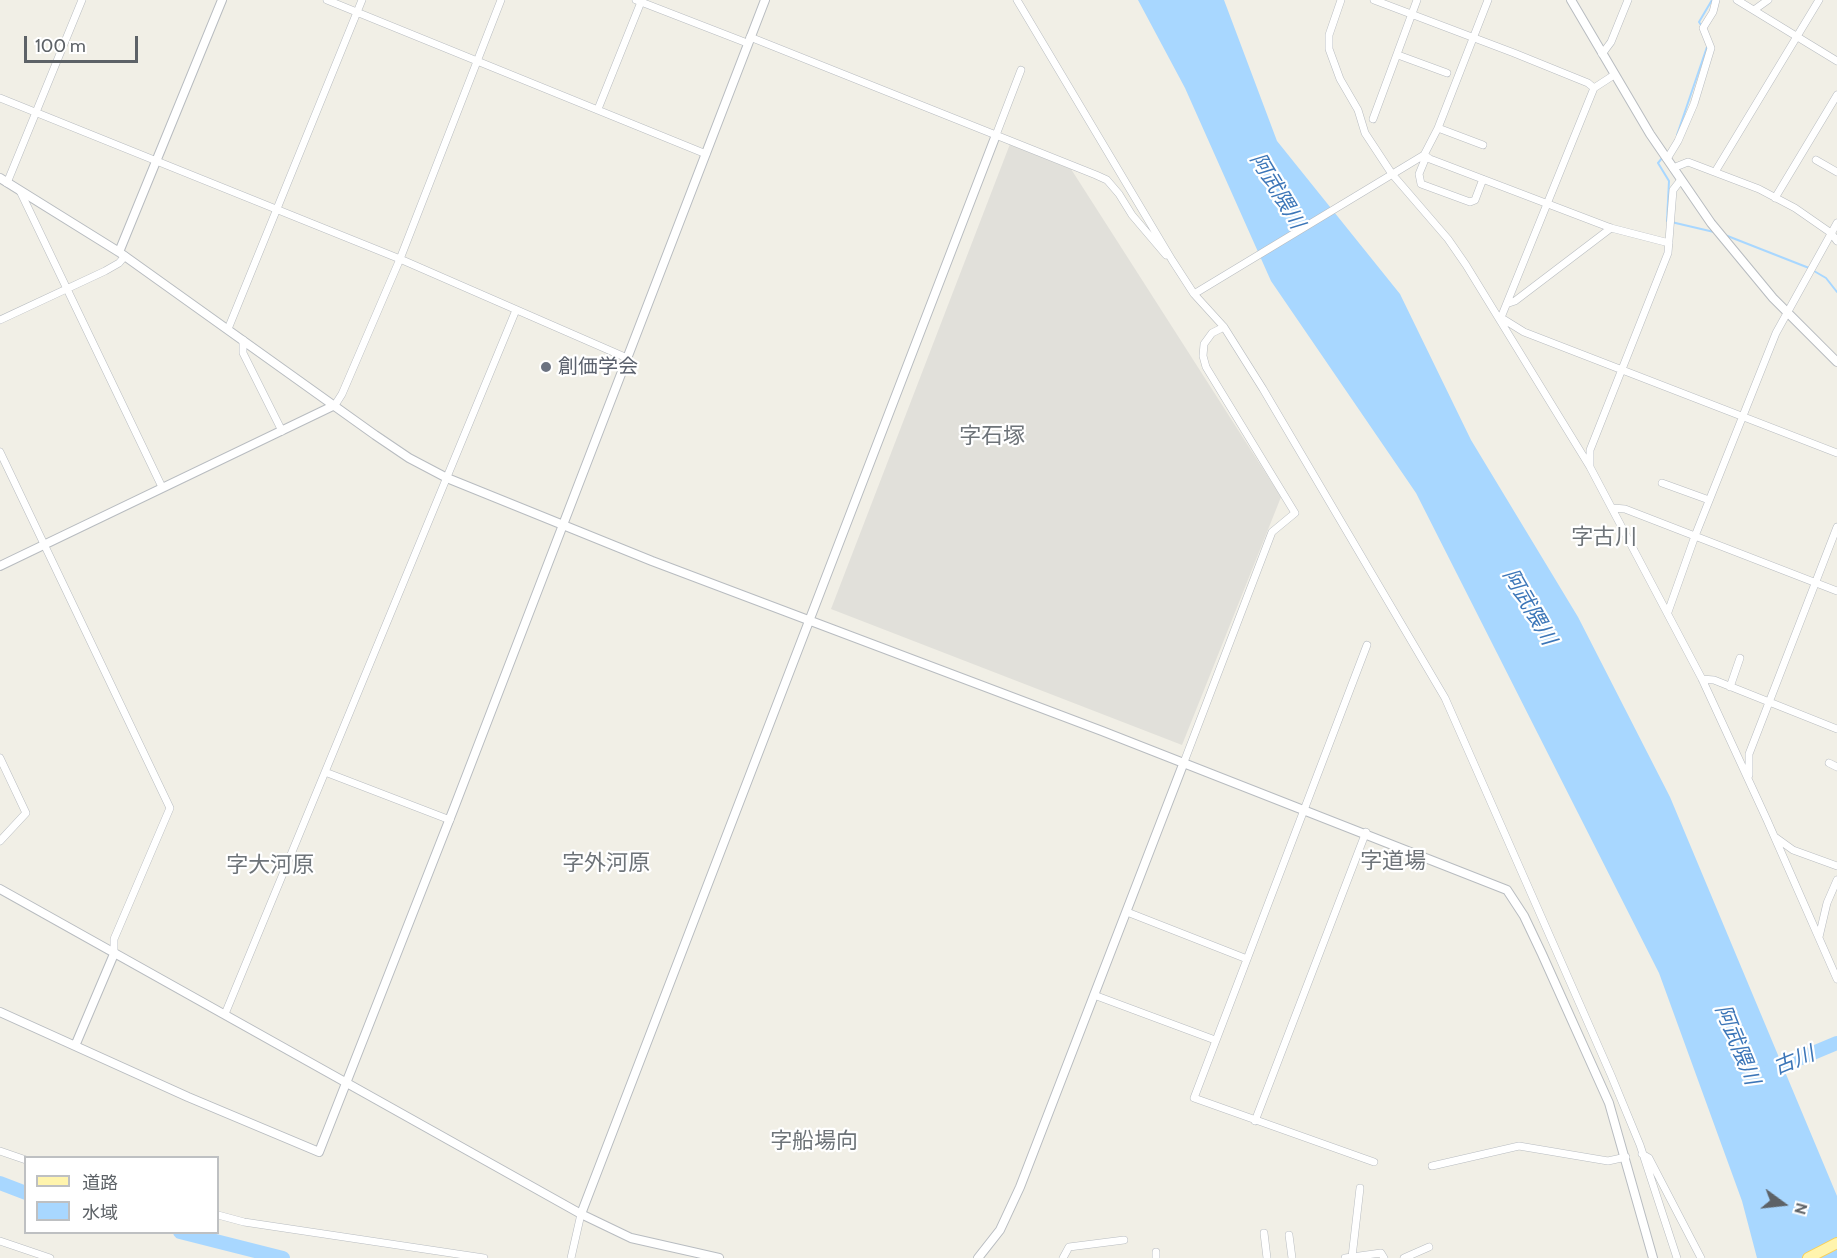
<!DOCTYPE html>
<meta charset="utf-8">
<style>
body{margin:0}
#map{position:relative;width:1837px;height:1258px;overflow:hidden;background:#f1efe6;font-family:Cabin,"Noto Sans JP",sans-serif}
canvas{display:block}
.legend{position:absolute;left:24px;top:1156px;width:195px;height:78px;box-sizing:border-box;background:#fff;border:2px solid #bec0c2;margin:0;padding:8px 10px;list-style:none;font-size:18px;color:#5d6267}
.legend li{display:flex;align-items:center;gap:12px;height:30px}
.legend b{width:30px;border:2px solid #bec0c2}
.north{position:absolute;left:1753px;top:1174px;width:60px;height:60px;-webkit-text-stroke:4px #fff;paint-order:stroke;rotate:105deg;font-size:16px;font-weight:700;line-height:24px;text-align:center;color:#5d6267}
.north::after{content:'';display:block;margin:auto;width:21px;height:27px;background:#5d6267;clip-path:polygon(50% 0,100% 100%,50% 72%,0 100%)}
.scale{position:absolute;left:24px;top:36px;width:114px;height:27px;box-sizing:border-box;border:3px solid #5d6267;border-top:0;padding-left:8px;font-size:18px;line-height:21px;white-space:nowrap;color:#5d6267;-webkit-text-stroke:4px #fff;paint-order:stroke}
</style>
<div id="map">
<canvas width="1837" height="1258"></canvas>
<ul class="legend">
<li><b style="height:8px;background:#fff4ad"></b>道路</li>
<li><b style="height:16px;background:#a8d7ff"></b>水域</li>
</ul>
<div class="north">N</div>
<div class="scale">100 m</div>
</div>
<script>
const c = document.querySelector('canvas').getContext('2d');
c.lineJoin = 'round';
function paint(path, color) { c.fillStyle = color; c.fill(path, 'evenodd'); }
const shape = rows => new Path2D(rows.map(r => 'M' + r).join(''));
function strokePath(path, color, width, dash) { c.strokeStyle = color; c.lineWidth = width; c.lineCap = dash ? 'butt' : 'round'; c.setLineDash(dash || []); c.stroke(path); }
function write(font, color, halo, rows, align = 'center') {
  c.font = font + ' Cabin,"Noto Sans JP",sans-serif'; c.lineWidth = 4.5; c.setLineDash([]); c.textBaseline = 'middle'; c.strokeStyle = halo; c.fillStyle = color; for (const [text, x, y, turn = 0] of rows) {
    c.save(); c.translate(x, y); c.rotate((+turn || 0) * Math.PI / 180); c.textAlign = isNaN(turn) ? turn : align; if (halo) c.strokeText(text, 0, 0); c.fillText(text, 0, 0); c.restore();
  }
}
paint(shape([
 [1010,144,1071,169,1281,497,1182,745,831,609]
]), '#e1e0da');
paint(shape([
 [1138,0,1224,0,1277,141,1400,294,1471,440,1578,617,1670,797,1837,1196,1837,1258,1757,1258,1742,1201,1659,973,1416,493,1271,281,1185,88]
]), '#a8d7ff');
strokePath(shape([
 [1701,25,1699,22,1712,0],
 [1677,135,1708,44],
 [1663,157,1658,163,1669,181,1667,221,1714,232],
 [1725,235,1809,268],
 [1814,271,1826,278,1837,292]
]), '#a8d7ff', 2);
strokePath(shape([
 [1765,1073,1837,1043],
 [0,1183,26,1193],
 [180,1232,283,1258]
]), '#a8d7ff', 14);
const minor = shape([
 [327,0,706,154],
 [636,0,747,43],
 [1017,0,1172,260,1194,294,1224,327,1263,389,1445,698,1611,1075,1640,1145,1677,1258],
 [1341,0,1329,35,1329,49,1340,79,1358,110,1365,133,1392,174,1448,239,1466,265,1590,467,1702,679,1767,820,1837,979],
 [1374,0,1514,53,1588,83,1594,88],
 [1737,0,1837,61],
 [1754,10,1768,0],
 [750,37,1096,175,1107,180,1119,194,1132,215,1166,255],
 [1602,54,1611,42,1628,0],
 [1398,55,1447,73],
 [0,98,400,259,627,358],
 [598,109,641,2],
 [1373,119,1417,0],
 [1438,128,1483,145],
 [996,135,1021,70],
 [1424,155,1430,159,1611,228,1669,243],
 [1426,157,1419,174,1421,184,1470,202,1475,200,1483,179],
 [1667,159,1678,141,1694,104,1711,48,1703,28,1713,12,1716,0],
 [1816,160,1837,172],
 [1673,168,1688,162,1759,189,1795,208,1831,233,1837,241],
 [1715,172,1819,0],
 [7,183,82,0],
 [20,191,162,487],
 [1775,198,1837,95],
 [1194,294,1424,155,1438,128,1488,0],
 [1509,303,1515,301,1611,228],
 [1503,319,1524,332,1837,453],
 [0,320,105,271,119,263,125,256],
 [1500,320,1594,88,1614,75],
 [228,329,362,0],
 [243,340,243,353,282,431],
 [335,405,342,394,400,259,501,0],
 [0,452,170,808,114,939,114,954],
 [1590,466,1590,450,1668,253,1673,190,1680,181],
 [1662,483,1709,500],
 [1613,508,1625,509,1837,591],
 [1668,612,1695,536,1776,333,1837,223],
 [1367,645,1194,1098,1374,1162],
 [1702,679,1714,680,1837,729],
 [1730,687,1740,658],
 [0,758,26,813,0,841],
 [1184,762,1272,532,1295,513,1206,367,1203,356,1204,344,1212,333,1224,327],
 [1829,763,1837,767],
 [325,772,450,820],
 [1749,775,1749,754,1837,527],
 [1775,837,1793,850,1837,866],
 [1127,912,1247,959],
 [1819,937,1827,903,1837,880],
 [1094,995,1215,1040],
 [225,1014,516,310],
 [1255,1121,1366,832],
 [0,1151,26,1160],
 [1642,1154,1649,1158,1701,1258],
 [1432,1166,1519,1146,1608,1161,1626,1157],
 [218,1215,244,1222,484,1258],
 [1264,1233,1267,1258],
 [1289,1235,1292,1258],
 [0,1241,50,1258],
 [1156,1252,1156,1258],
 [1352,1257,1360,1188],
 [571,1258,581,1214],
 [1063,1258,1069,1247,1124,1240],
 [1345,1258,1381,1253,1384,1258],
 [1404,1258,1429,1247]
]);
const tertiary = shape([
 [1571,0,1650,134,1711,223,1773,298,1837,362],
 [0,178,119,252,375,435,409,458,447,478,652,561,1102,731,1507,890,1524,916,1542,954,1609,1103,1653,1258],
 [119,252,222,0],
 [0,566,335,405],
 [0,889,581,1214,631,1238,719,1258],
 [0,1012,188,1097,319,1152,454,808,765,0],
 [75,1046,114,954],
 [581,1214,996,135],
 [978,1258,1000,1230,1020,1187,1184,762]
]);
const primary = shape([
 [1808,1258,1837,1243]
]);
strokePath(minor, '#b8bcc0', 8);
strokePath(tertiary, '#b8bcc0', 10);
strokePath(primary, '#fad055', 12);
strokePath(minor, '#fff', 7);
strokePath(tertiary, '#fff', 8);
strokePath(primary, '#fff4ad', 10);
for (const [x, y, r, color] of [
 [546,367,6,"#6b7280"]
]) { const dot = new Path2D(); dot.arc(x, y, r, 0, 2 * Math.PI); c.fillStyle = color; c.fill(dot); strokePath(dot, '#fff', 2); }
write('20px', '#5b616d', '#fff', [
 ["創価学会",558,367]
], 'left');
write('italic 21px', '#3c76b8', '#fff', [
 ["阿武隈川",1277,191,59],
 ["阿武隈川",1529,607,60],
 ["阿武隈川",1737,1045,68],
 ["古川",1794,1061,-22]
]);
write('22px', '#6e7479', '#fff', [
 ["字石塚",992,437],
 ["字古川",1604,538],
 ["字道場",1393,862],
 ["字外河原",606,864],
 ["字大河原",270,866],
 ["字船場向",814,1142]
]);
</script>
